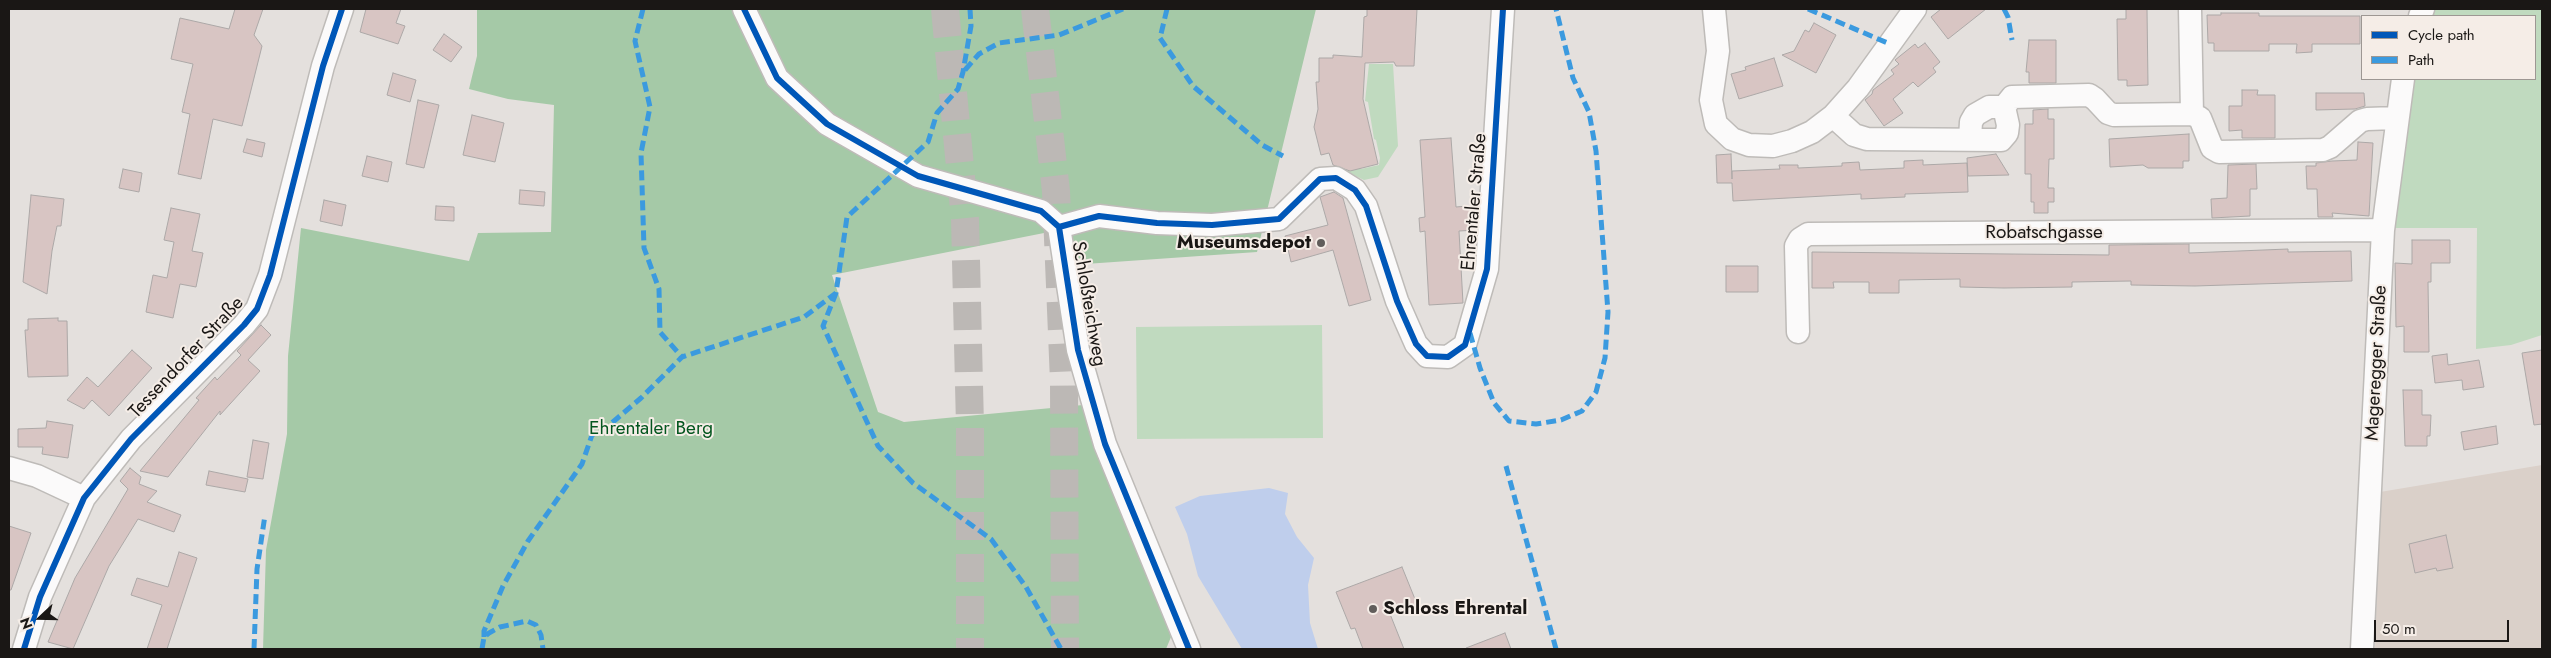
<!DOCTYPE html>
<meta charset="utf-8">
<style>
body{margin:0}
#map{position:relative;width:2551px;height:658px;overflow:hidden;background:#e4e0dd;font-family:Jost,sans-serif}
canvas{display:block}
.frame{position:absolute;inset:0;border:10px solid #1a1715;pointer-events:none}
.legend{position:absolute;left:2361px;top:15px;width:175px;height:65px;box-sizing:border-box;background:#f5ede7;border:1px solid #9d9793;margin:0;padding:6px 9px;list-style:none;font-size:15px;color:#1a1715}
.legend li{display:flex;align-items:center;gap:10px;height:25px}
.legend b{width:25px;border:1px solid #9d9793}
.north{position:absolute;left:15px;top:593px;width:50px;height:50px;-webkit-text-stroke:4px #f5ede7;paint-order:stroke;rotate:249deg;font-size:14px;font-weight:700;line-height:20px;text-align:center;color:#1a1715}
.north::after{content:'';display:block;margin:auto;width:18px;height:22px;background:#1a1715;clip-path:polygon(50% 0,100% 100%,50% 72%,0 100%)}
.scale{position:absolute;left:2374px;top:620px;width:135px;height:22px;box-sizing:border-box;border:2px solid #1a1715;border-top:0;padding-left:6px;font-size:15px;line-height:18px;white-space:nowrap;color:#1a1715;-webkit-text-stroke:4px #f5ede7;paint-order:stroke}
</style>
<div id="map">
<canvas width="2551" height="658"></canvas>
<div class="frame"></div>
<ul class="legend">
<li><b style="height:6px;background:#0057b8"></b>Cycle path</li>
<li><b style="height:6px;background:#3b9adf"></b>Path</li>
</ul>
<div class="north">N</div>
<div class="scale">50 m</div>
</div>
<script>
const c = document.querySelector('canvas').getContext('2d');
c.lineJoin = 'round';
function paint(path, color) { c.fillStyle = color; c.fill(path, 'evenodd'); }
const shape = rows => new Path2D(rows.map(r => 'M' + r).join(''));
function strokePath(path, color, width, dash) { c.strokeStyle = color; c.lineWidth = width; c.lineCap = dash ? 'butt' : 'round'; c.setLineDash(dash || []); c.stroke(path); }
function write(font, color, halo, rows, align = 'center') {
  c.font = font + ' Jost,sans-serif'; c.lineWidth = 4; c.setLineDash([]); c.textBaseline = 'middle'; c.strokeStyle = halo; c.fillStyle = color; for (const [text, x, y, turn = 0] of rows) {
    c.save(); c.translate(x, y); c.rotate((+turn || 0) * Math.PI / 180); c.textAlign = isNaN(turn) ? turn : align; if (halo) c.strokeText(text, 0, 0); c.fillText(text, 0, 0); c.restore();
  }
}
paint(shape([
 [2542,465,2542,649,2375,649,2380,492]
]), '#dad0c9');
paint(shape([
 [2435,9,2542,9,2542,335,2511,345,2476,349,2477,228,2395,228,2408,100,2413,79,2535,79,2535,16,2432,16],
 [1369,64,1393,64,1398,146,1378,177,1364,180,1341,169,1358,165,1361,169,1379,165,1380,158,1376,140,1374,139,1368,102,1365,101],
 [1322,325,1323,438,1137,439,1136,327]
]), '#c0dabf');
paint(shape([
 [477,9,1316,9,1257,252,1071,265,1044,233,832,275,878,412,904,422,1083,405,1171,637,1166,649,263,649,266,550,287,434,288,356,301,228,469,261,478,233,551,232,554,105,508,99,469,89,477,56]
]), '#a5c9a7');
paint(shape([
 [1269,488,1288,493,1285,514,1297,537,1314,558,1308,585,1310,623,1318,649,1242,649,1198,576,1187,534,1175,507,1200,496]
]), '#bfceec');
const building = shape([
 [235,9,263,9,254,35,262,46,242,126,213,119,201,179,178,174,190,114,182,112,193,64,171,59,180,18,229,29,235,9],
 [366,9,401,9,396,23,405,26,398,44,360,32,366,9],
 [1367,9,1417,9,1414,66,1396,66,1394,62,1365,63,1363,99,1378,164,1350,171,1333,165,1329,153,1321,155,1314,127,1318,109,1316,82,1319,82,1319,58,1333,58,1333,55,1362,57,1364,17,1367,16,1367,9],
 [1941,9,1986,9,1948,39,1931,17,1941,9],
 [2126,9,2147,9,2148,85,2127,86,2127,80,2118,80,2117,19,2126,19,2126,9],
 [2221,13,2259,13,2259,16,2360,16,2360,44,2312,44,2312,52,2296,53,2297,44,2269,44,2269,51,2214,51,2214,43,2208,43,2207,15,2221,15,2221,13],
 [1814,23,1836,35,1816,73,1782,55,1794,51,1805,30,1809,32,1814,23],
 [444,34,462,47,451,62,433,50,444,34],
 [2029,40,2056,40,2056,83,2029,83,2029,72,2026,72,2029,40],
 [1925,43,1940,62,1933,68,1936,72,1918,87,1913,82,1893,99,1903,113,1884,126,1865,100,1872,94,1873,90,1894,74,1891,70,1899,64,1895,60,1915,44,1918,48,1925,43],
 [1774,58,1783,86,1739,99,1731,74,1746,70,1745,67,1774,58],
 [393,73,416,80,410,102,387,95,393,73],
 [2242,90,2258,90,2257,95,2275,95,2275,138,2242,138,2242,130,2229,131,2229,106,2242,106,2242,90],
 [2316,93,2364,93,2365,106,2355,109,2316,110,2316,93],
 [418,100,439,105,424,168,406,164,418,100],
 [2048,109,2048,119,2054,119,2054,159,2049,159,2048,188,2054,188,2054,202,2048,202,2048,213,2034,213,2034,202,2031,202,2031,174,2025,174,2025,124,2033,124,2033,110,2048,109],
 [472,115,504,123,495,162,463,155,472,115],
 [2189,134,2189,161,2183,161,2183,168,2148,168,2143,165,2110,167,2109,139,2189,134],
 [1451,138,1456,207,1478,205,1476,230,1459,231,1463,303,1429,305,1425,231,1420,232,1419,218,1425,217,1420,140,1451,138],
 [247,139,265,143,262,157,243,152,247,139],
 [2358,142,2373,143,2369,216,2332,213,2333,217,2318,217,2317,189,2307,189,2306,166,2316,166,2316,163,2332,161,2357,160,2358,142],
 [1731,154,1732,179,1732,171,1780,169,1779,165,1798,165,1798,168,1842,166,1842,163,1859,162,1860,170,1904,168,1904,161,1923,160,1923,165,1967,163,1968,192,1905,194,1905,197,1861,199,1861,194,1733,201,1732,183,1717,183,1716,155,1731,154],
 [1996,154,2009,175,1968,176,1967,158,1996,154],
 [367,156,392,162,388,182,362,176,367,156],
 [2256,164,2257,189,2250,189,2250,216,2212,218,2211,199,2227,198,2228,165,2256,164],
 [123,169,142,173,139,192,119,188,123,169],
 [520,190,545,192,544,206,519,204,520,190],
 [1334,192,1343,198,1371,300,1349,306,1333,250,1291,262,1285,236,1328,225,1320,197,1334,192],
 [31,195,64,199,61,226,57,226,52,251,47,294,23,282,31,195],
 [324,200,346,205,342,226,320,221,324,200],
 [436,206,454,207,454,221,435,220,436,206],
 [171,208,200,214,192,251,203,253,196,287,180,284,173,318,146,312,153,275,167,278,174,242,164,240,171,208],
 [2412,240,2450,240,2450,263,2431,263,2431,282,2428,282,2429,352,2404,352,2404,326,2396,327,2395,263,2412,264,2412,240],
 [2189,244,2189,253,2288,249,2288,252,2351,251,2352,281,2195,286,2131,285,2131,281,2072,282,2072,287,2004,288,1960,287,1960,279,1899,280,1899,293,1869,293,1869,282,1833,282,1834,288,1812,288,1812,252,2109,255,2109,245,2189,244],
 [1726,266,1758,266,1758,292,1726,292,1726,266],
 [58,318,58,321,67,321,68,376,28,377,25,330,28,330,28,319,58,318],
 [261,325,271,335,248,360,260,371,220,415,220,411,168,477,140,471,199,400,196,398,215,377,217,380,241,355,237,351,261,325],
 [132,350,152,368,109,416,92,400,84,409,67,400,87,377,98,387,132,350],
 [2542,350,2542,424,2534,425,2522,353,2542,350],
 [2447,354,2448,365,2479,360,2484,387,2463,390,2462,380,2435,383,2432,356,2447,354],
 [2403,390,2422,390,2422,415,2431,415,2430,436,2427,436,2427,446,2405,446,2403,390],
 [47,421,73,425,68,458,42,454,43,447,18,447,18,429,46,428,47,421],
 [2496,426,2498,444,2464,450,2461,432,2496,426],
 [253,440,269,443,263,479,247,477,253,440],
 [130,468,141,477,139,484,157,491,147,502,181,515,174,532,138,519,109,566,73,649,48,642,75,578,128,489,120,481,130,468],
 [209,471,248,479,245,492,206,485,209,471],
 [9,526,31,533,11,590,9,590,9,526],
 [2446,535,2453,568,2437,571,2436,568,2415,573,2409,544,2446,535],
 [179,552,197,558,167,649,147,649,162,605,131,595,137,578,168,587,179,552],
 [1402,567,1417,604,1390,614,1404,649,1363,649,1355,628,1351,629,1336,592,1402,567],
 [1505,633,1511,649,1466,649,1466,648,1505,633]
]);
paint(building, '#d8c5c3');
strokePath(building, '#aca8a7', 1);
strokePath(shape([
 [945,9,965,219,970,426,970,649],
 [1035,9,1056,191,1064,381,1065,649]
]), '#bcb8b5', 28, [28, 14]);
const minor = shape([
 [744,9,777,78,827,124,918,176,1041,211,1059,227,1078,350,1105,444,1189,649],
 [1714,9,1718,51,1711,100,1716,124,1732,139,1749,145,1773,146,1792,141,1812,132,1833,116,1858,88,1915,9],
 [2190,9,2192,114],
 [2420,16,2423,9],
 [2004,107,2012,97,2089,95,2095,99,2108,113,2114,115,2192,114,2200,118,2212,148,2219,152,2323,150,2330,147,2360,121,2367,119,2396,118],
 [1833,116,1854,135,1867,139,2001,140,2007,133,2008,125,2004,107],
 [1970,139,1971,122,1975,115,1989,107,2004,107],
 [1059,227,1099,216,1157,223,1212,225,1279,219,1320,179,1336,178,1355,190,1366,206,1397,301,1416,344,1427,356,1448,357,1465,345,1487,269,1503,9],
 [1798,332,1796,246,1800,239,1808,234,2383,230],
 [9,468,37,476,84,498],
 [24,649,40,597,84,498,131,439,244,325,257,309,270,275,323,66,342,9],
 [2362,649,2383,230,2403,79]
]);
strokePath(minor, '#bebbb8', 25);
strokePath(minor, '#fbfafa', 22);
strokePath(shape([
 [643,9,635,41,650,107,641,153,644,248,659,289,660,332,682,357],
 [970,9,971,26,963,72,958,89,937,113,928,142,847,217,836,293,823,326,878,446,913,483,991,539,1026,587,1061,649],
 [1167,9,1160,38,1193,86,1262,145,1283,156],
 [1808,9,1890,44],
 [2004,9,2008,17,2012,40],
 [965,70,979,54,999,43,1059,35,1123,9],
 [1470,333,1480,368,1494,403,1509,421,1536,424,1561,420,1582,411,1596,392,1605,358,1608,312,1596,151,1589,112,1573,78,1556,9],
 [1506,466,1556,649],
 [484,637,484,631,503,586,528,541,582,464,592,435,607,427,641,398,682,357,804,317,836,293],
 [254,649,257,569,265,515],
 [482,649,484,637,489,633,500,627,527,621,536,625,541,635,543,649]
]), '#3b9adf', 5, [10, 5]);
strokePath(shape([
 [744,9,777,78,827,124,918,176,1041,211,1059,227,1078,350,1105,444,1189,649],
 [1059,227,1099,216,1157,223,1212,225,1279,219,1320,179,1336,178,1355,190,1366,206,1397,301,1416,344,1427,356,1448,357,1465,345,1487,269,1503,9],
 [24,649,40,597,84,498,131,439,244,325,257,309,270,275,323,66,342,9]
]), '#0057b8', 6);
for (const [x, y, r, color] of [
 [1321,243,5,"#615d5b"],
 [1373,609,5,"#615d5b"]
]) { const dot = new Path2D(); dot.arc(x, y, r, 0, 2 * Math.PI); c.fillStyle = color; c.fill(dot); strokePath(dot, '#f5ede7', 2); }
write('19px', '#1a1715', '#f5ede7', [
 ["Ehrentaler Straße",1475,202,-85],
 ["Robatschgasse",2044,233],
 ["Schloßteichweg",1088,304,80],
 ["Tessendorfer Straße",187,358,-47],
 ["Mageregger Straße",2377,363,-87]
]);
write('bold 19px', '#1a1715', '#f5ede7', [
 ["Museumsdepot",1311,243],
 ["Schloss Ehrental",1383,609,"left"]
], 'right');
write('19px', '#04561f', '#f5ede7', [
 ["Ehrentaler Berg",651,429]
]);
</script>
